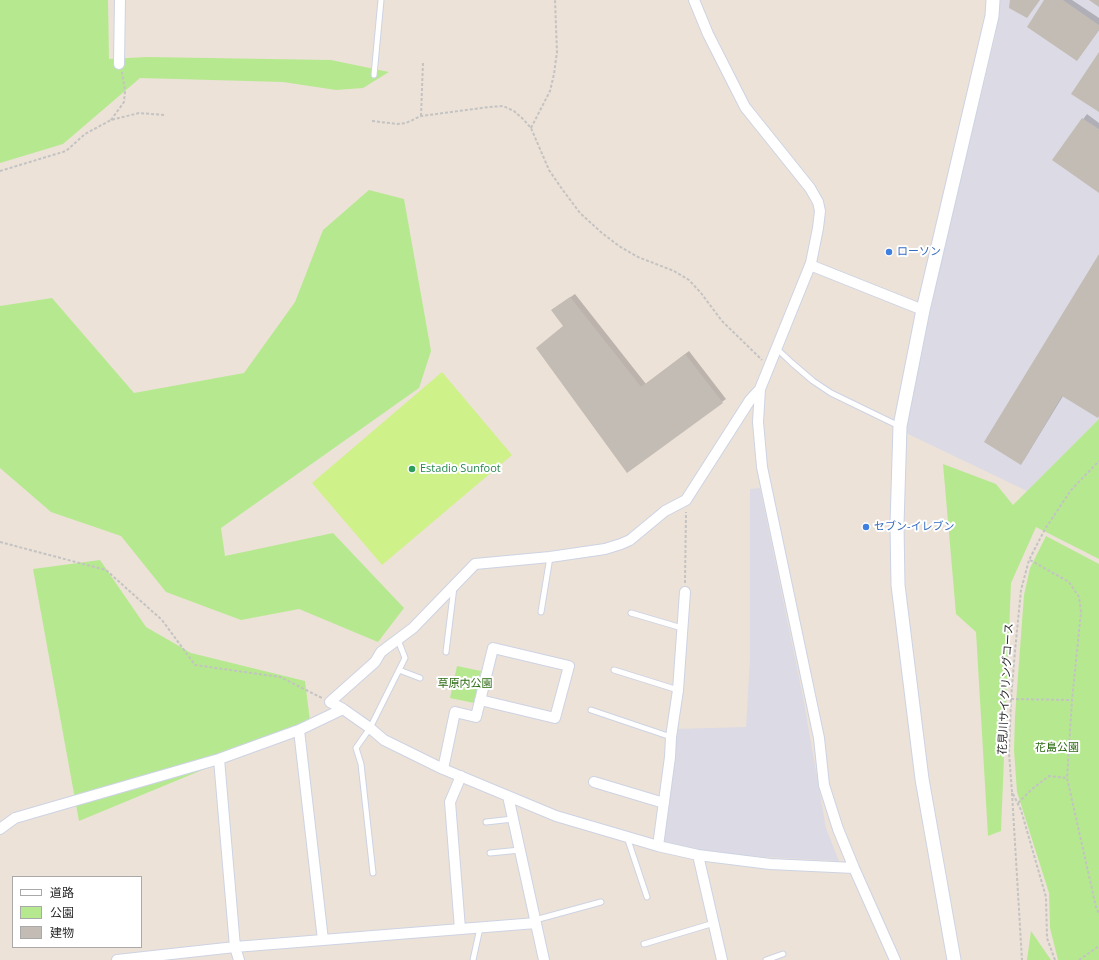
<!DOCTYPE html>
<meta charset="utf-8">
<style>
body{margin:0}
#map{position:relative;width:1099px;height:960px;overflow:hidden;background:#ece2d8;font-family:"Open Sans","Noto Sans JP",sans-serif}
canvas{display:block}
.legend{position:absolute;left:12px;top:876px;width:130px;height:72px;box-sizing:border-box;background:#fff;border:1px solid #a9a9a9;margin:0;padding:5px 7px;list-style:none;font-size:12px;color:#282828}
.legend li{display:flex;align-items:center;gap:8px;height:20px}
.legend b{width:20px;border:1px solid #a9a9a9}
</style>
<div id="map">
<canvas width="1099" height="960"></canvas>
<ul class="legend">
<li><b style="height:5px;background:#fff"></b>道路</li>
<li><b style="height:11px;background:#b6e98f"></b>公園</li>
<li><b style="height:11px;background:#c3bcb5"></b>建物</li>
</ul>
</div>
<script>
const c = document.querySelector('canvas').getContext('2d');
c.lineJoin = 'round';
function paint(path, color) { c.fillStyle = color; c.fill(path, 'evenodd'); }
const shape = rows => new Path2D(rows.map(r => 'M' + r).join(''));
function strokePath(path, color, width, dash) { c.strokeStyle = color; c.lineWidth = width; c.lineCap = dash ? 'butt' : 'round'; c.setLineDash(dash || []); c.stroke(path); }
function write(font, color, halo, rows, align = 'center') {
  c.font = font + ' "Open Sans","Noto Sans JP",sans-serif'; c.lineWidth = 4; c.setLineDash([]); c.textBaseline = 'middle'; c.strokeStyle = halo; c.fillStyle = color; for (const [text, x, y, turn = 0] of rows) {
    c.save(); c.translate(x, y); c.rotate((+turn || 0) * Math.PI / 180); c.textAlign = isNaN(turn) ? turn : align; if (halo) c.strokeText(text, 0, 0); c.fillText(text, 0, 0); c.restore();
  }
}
paint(shape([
 [1000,0,1099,0,1099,419,1027,491,906,433,910,406,940,265,996,33],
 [760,488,803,697,826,828,839,861,727,855,663,842,676,729,746,727,750,658,750,489]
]), '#dcdae4');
paint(shape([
 [0,0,108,0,109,59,147,57,331,60,389,72,363,88,336,90,283,82,140,78,63,144,0,163],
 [369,190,404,199,431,351,419,388,221,528,225,556,333,533,404,608,378,642,299,609,241,620,166,592,121,536,51,512,0,468,0,306,52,298,134,393,244,373,295,302,323,230],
 [1099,419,1099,559,1036,527,1011,583,1001,831,988,836,976,632,956,614,943,464,996,484,1013,505],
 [1046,536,1099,564,1099,960,1058,960,1050,928,1049,893,1017,792,1014,750,1015,716,1024,595,1030,568],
 [100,560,146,627,191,653,305,681,311,729,293,738,248,751,79,821,33,569],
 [457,666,481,671,474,703,450,698],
 [1031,931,1051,960,1027,960]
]), '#b6e98f');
paint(shape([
 [442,372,512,455,382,565,312,483]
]), '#cff189');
paint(shape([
 [1045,0,1072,0,1099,18,1099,30,1080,56],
 [1087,114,1099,123,1099,191,1053,160],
 [1099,256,1099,415,1063,396,1024,460,1020,463],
 [575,294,646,384,689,351,726,399,627,472,556,307]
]), '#0003');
paint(shape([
 [1010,0,1040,0,1027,18,1009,8],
 [1044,0,1063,0,1099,25,1099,30,1077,61,1027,27],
 [1089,0,1099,0,1099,7],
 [1099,52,1099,112,1071,94],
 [1082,118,1099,129,1099,193,1052,160],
 [1099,254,1099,416,1098,418,1062,396,1021,465,984,442],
 [570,297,641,387,685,354,723,403,627,473,536,348,563,326,551,310]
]), '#c3bcb5');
const lane = shape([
 [374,75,381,0],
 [776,348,792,363,813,381,831,393,899,426],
 [541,612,550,557],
 [631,613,682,628],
 [446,652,454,587],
 [399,670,420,678],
 [614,670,678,690],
 [591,710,671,737],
 [486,822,513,819],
 [627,837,647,897],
 [490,853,520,850],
 [373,873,361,764,356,748,370,728,405,658,398,640],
 [535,920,601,902],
 [644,944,714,923],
 [473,960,480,928],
 [766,960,783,954]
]);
const street = shape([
 [694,0,708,34,745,107,810,188,818,202,820,211,818,228,811,263,760,389,758,422,762,467,819,738,824,785,838,829,854,868,895,960],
 [119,64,120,0],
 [810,265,923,310],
 [760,389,750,400,686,500,665,511,630,540,621,544,605,549,550,557,475,564,413,628,381,652,375,662,330,702,343,709,370,728,384,740,443,769,556,816,658,846,698,855,770,864,854,868],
 [299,730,323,940],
 [219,759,235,947,239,960],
 [443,769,455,712,476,717,493,648,569,666,555,718,480,700],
 [594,782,664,803],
 [508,796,544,960],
 [0,829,15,818,219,759,299,730,343,709],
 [658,846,670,757,671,737,678,690,685,592],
 [698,855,722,960],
 [460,929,450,802,461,776],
 [117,960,235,947,536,923]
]);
const secondary = shape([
 [954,960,922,779,898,585,897,525,900,426,923,310,992,16,993,0]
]);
strokePath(lane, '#cdd3e3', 7);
strokePath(street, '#cdd3e3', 12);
strokePath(secondary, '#cdd3e3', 15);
strokePath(shape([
 [421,116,423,62],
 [111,120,124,102,125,91,122,72],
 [372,121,398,124,406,123,421,116,489,107,503,106,514,111,524,120,531,128,549,170,562,189,580,213,602,233,619,246,638,257,674,271,689,280,701,293,722,321,762,360],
 [531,128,550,91,554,74,557,52,555,0],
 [0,171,66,151,85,134,111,120,139,113,164,115],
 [0,542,106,570,162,620,195,665,280,677,322,698],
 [1030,560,1069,582,1079,597,1081,612,1072,700,1067,778,1096,907,1099,914],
 [685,583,686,512],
 [1011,699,1072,700],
 [1012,793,1022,960],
 [1018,803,1032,789,1049,776,1067,778],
 [1055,960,1047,938,1046,897,1021,810,1012,792,1009,753,1011,699,1015,651,1021,590,1029,560,1045,529,1071,490,1099,461],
 [1079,960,1099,946]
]), '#c3c3c3', 2, [3, 2]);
strokePath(lane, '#fff', 5);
strokePath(street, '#fff', 10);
strokePath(secondary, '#fff', 13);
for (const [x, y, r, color] of [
 [889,252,4,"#3f7fe0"],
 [412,469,4,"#2e9e5b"],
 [866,527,4,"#3f7fe0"]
]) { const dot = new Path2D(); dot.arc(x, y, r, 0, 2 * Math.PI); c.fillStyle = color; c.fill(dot); strokePath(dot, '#fff', 1.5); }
write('11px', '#366cbe', '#fff', [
 ["ローソン",897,252],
 ["セブン-イレブン",874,527]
], 'left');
write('11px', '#27864d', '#fff', [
 ["Estadio Sunfoot",420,469]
], 'left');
write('11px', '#2d6b13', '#fff', [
 ["草原内公園",465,684],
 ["花島公園",1057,748]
]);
write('11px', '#282828', '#fff', [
 ["花見川サイクリングコース",1006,689,-87]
]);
</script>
